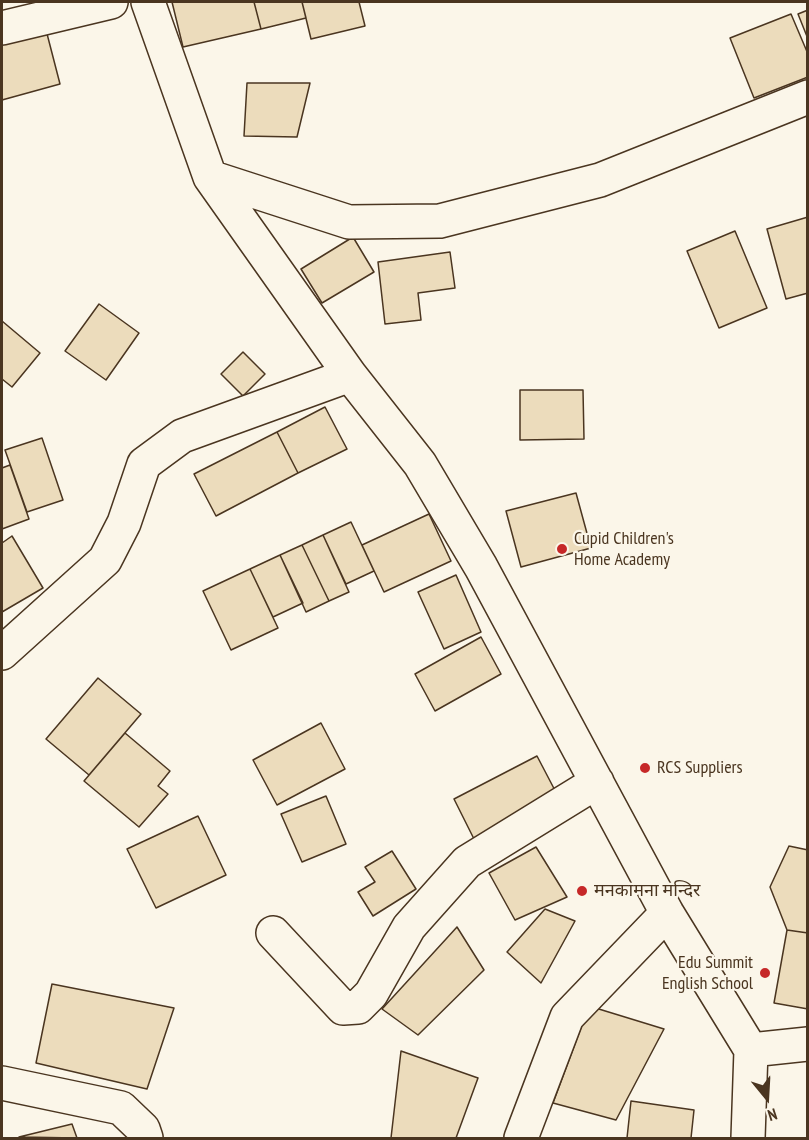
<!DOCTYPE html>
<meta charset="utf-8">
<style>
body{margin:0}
#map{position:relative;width:809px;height:1140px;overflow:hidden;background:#fbf6e9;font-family:"PT Sans Narrow",sans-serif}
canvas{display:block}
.frame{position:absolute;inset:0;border:3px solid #4a3520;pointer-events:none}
.north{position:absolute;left:737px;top:1068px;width:60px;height:60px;-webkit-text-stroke:4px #fbf6e9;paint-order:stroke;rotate:162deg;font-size:16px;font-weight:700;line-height:24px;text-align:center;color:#4a3520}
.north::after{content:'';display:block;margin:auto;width:21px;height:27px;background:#4a3520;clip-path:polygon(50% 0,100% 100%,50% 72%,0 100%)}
</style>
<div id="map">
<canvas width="809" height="1140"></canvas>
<div class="frame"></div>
<div class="north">N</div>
</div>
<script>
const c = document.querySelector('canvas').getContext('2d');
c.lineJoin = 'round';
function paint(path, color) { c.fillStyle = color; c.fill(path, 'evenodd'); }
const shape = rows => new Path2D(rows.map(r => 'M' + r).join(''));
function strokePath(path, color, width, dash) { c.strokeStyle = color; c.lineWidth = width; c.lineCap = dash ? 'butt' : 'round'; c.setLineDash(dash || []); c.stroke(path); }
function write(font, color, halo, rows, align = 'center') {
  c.font = font + ' "PT Sans Narrow","Noto Sans Devanagari",sans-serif'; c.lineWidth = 4.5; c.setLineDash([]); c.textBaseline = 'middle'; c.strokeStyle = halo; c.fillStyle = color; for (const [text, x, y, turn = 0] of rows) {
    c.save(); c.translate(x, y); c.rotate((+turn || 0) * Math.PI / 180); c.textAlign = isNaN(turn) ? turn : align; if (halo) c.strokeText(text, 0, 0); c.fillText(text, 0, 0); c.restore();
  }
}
const building = shape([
 [172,2,254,2,261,29,183,47,172,2],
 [254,2,302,2,306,18,261,29,254,2],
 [302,2,359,2,365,26,311,39,302,2],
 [808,10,808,39,798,14,808,10],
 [791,14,808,54,808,77,754,98,730,38,791,14],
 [45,26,60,84,2,100,2,38,45,26],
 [247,83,310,83,297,137,244,136,247,83],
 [808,217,808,293,786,299,767,229,808,217],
 [735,231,767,308,719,328,687,251,735,231],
 [353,237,374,272,322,303,301,269,353,237],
 [450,252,455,288,418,293,421,320,385,324,378,262,450,252],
 [99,304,139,333,106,380,65,351,99,304],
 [2,321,40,353,12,387,2,379,2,321],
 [243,352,265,374,243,396,221,374,243,352],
 [520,390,583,390,584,439,520,440,520,390],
 [325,407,347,449,298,473,277,432,325,407],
 [277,432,298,473,216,516,194,474,277,432],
 [42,438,63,500,27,512,5,450,42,438],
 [10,465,29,519,2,529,2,468,10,465],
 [576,493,591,548,521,567,506,511,576,493],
 [429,514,451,561,384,592,362,545,429,514],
 [351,522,374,571,346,584,323,535,351,522],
 [323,535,349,592,329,601,302,545,323,535],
 [12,536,43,588,2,612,2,543,12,536],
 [302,545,329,601,306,612,280,555,302,545],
 [280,555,303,603,273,617,250,569,280,555],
 [250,569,278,628,231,650,203,591,250,569],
 [456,575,481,632,444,649,418,592,456,575],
 [481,637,501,674,435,711,415,674,481,637],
 [98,678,141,714,89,775,46,739,98,678],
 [321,723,345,769,277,805,253,760,321,723],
 [125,733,170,771,158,786,168,794,139,827,84,781,125,733],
 [537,756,560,800,476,843,454,799,537,756],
 [326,796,346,844,302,862,281,814,326,796],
 [198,816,226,875,156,908,127,849,198,816],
 [789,846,808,850,808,933,787,930,770,887,789,846],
 [536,847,567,897,515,920,489,873,536,847],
 [392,851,416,889,373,916,358,892,375,882,365,867,392,851],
 [545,909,575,921,541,983,507,952,545,909],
 [457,927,484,970,418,1035,382,1009,457,927],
 [787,930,808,933,808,1009,774,1003,787,930],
 [52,984,174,1008,147,1089,36,1063,52,984],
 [589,1006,664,1029,616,1120,553,1103,589,1006],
 [401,1051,478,1078,456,1138,391,1138,401,1051],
 [631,1101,694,1110,691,1138,627,1138,631,1101],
 [72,1124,77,1138,19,1137,72,1124]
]);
paint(building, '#ecdcbc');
strokePath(building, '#4a3520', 1.5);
const minor = shape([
 [148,2,210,177,350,375,420,464,481,567,667,913,751,1050,748,1138],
 [2,28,111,2],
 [210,177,349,222,440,221,600,180,808,97],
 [2,653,105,560,124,523,144,464,182,436,350,375],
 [273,933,343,1008,358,1007,371,994,409,927,467,862,597,782],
 [751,1050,808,1044],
 [2,1083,121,1108,143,1129,146,1138],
 [521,1138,567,1017,667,913]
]);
strokePath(minor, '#4a3520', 36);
strokePath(minor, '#fbf6e9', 33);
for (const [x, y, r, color] of [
 [562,549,6,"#c62828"],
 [645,768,6,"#c62828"],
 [582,891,6,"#c62828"],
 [765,973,6,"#c62828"]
]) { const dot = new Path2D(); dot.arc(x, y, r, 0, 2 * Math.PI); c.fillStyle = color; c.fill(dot); strokePath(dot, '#fbf6e9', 2); }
write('18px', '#4a3520', '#fbf6e9', [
 ["Cupid Children's",574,539],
 ["Home Academy",574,560],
 ["RCS Suppliers",657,768],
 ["मनकामना मन्दिर",594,891],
 ["Edu Summit",753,963,"right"],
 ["English School",753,984,"right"]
], 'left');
</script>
